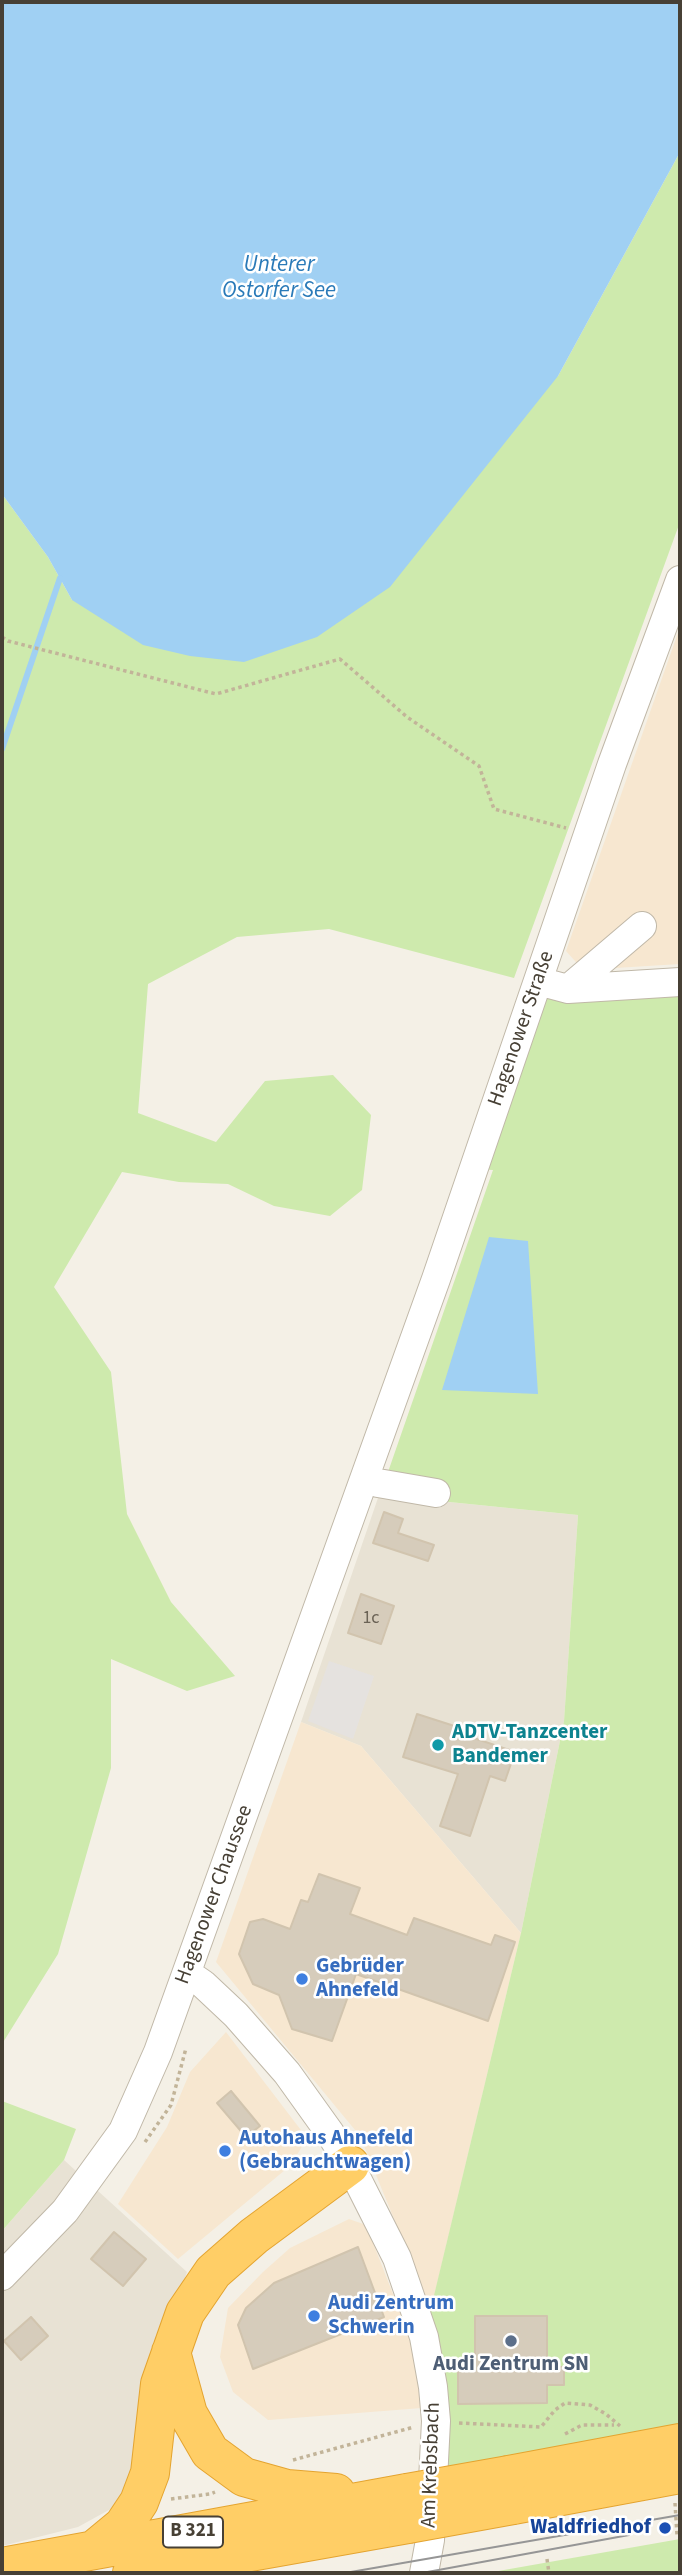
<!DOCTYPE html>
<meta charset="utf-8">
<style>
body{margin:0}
#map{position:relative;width:682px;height:2575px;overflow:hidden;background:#f4f0e6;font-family:"Source Sans 3",sans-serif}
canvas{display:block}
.frame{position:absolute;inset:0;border:4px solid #474035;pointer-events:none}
</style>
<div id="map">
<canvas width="682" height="2575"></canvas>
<div class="frame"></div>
</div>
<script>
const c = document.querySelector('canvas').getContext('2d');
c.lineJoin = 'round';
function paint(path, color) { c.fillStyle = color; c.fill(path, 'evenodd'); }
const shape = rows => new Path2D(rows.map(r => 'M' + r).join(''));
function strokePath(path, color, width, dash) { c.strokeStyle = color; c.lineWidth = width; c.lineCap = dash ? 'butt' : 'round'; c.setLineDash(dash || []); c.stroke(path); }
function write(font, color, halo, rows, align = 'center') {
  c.font = font + ' "Source Sans 3",sans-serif'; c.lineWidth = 5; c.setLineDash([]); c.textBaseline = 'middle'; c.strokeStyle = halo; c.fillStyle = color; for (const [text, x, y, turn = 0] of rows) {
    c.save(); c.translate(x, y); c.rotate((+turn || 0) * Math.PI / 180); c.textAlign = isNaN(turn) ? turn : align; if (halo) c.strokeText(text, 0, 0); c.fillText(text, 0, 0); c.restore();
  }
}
paint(shape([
 [379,1495,578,1515,564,1721,521,1933,361,1746,301,1722],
 [64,2160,187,2272,156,2363,127,2500,78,2527,2,2546,2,2231]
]), '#e8e2d4');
paint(shape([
 [680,627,680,964,583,970,566,951],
 [301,1722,361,1746,521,1933,431,2309,360,2136,216,1962],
 [226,2032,307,2138,291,2165,178,2259,118,2204,167,2127,190,2072],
 [349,2219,366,2225,420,2363,422,2408,268,2420,233,2392,220,2357,228,2308,263,2272,290,2248]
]), '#f7e7d0');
paint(shape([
 [680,152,680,522,514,978,329,929,237,937,148,984,138,1113,216,1142,265,1081,333,1075,371,1115,362,1190,330,1216,274,1206,228,1184,179,1182,122,1172,54,1287,111,1372,127,1514,171,1602,235,1676,187,1691,111,1659,111,1768,58,1954,2,2044,2,494,48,557,72,600,558,376],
 [538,981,680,982,680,2443,439,2487,424,2337,521,1933,564,1721,578,1515,380,1495,493,1170,474,1169],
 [2,2101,76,2129,64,2160,2,2231],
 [680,2539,680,2573,487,2573]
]), '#ceeaad');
paint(shape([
 [329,1661,374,1676,353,1739,308,1721]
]), '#e5e2df');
paint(shape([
 [2,2,680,2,680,152,558,376,390,587,317,637,244,662,190,656,143,645,72,600,48,557,2,494],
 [489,1237,528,1241,538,1394,442,1390]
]), '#a0d0f3');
strokePath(shape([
 [2,749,60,578]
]), '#a0d0f3', 6);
const building = shape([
 [384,1512,403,1519,398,1533,434,1545,428,1561,373,1543,384,1512],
 [361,1594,394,1606,381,1644,348,1633,361,1594],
 [417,1714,473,1732,471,1737,515,1752,505,1781,490,1776,470,1836,440,1826,458,1774,403,1757,417,1714],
 [319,1874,360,1888,350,1914,407,1935,414,1918,491,1945,495,1935,515,1942,488,2021,356,1974,332,2041,292,2029,279,1995,253,1984,239,1954,250,1922,263,1919,290,1929,301,1900,308,1902,319,1874],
 [231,2091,260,2126,246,2137,217,2103,231,2091],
 [114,2232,146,2259,123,2286,91,2259,114,2232],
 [358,2247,384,2317,253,2369,238,2325,246,2308,274,2283,358,2247],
 [475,2316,547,2316,547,2367,564,2367,564,2385,547,2385,547,2403,458,2404,458,2368,475,2368,475,2316],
 [31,2317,48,2336,21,2360,4,2341,31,2317]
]);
paint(building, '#d6ccbb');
strokePath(building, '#d1c4ae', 2);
const minor = shape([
 [538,981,568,989,680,982],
 [568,989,642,926],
 [365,1478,378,1483,436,1493],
 [187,1973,203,1984,236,2015,287,2073,330,2133,350,2165,397,2258,424,2337,433,2387,436,2421,430,2540,424,2573],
 [2,2276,65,2211,123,2131,158,2052,436,1279,612,764,680,580]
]);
const highway = shape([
 [171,2352,188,2414,210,2452,244,2477,287,2489,336,2493],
 [509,2475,680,2443],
 [513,2505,680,2474],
 [94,2550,123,2526,139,2502,150,2473,160,2384,185,2313,213,2272,254,2236,350,2165],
 [2,2567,407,2493],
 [132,2573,408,2524]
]);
strokePath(minor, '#c0b8a8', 30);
strokePath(highway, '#e4a430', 40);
strokePath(shape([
 [2,637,8,641,216,694,340,659,407,717,479,766,494,809,566,828],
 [145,2142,171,2105,186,2048],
 [459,2423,541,2427,555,2410,565,2403,590,2405,606,2414,620,2426],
 [565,2434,582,2425,614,2425],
 [293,2460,414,2427],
 [171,2499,210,2494,215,2492],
 [675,2503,677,2535],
 [547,2559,549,2573]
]), '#c2b499', 3.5, [3.5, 3.5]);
strokePath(minor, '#fff', 28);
strokePath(highway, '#ffce66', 38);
strokePath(shape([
 [345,2573,680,2515],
 [422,2573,629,2535]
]), '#969696', 2);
const highwayBridge = shape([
 [407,2493,509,2475],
 [408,2524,513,2505]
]);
strokePath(highwayBridge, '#e4a430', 40, []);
strokePath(highwayBridge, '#ffce66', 38);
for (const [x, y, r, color] of [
 [438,1745,7,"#0f9aa8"],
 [302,1979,7,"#3f7fe0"],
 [225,2151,7,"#3f7fe0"],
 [314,2316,7,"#3f7fe0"],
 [511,2341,7,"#5c6f8a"],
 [665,2528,7,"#1a4fb4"]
]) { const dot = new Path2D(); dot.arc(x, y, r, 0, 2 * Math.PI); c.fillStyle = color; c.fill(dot); strokePath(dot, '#fff', 2.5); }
write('18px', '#6b6356', null, [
 ["1c",371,1619]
]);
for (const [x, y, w] of [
 [193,2532,60]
]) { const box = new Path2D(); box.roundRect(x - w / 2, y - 15.5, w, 31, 5); c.fillStyle = '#fff'; c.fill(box); strokePath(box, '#474035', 2); }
write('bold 19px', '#474035', null, [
 ["B 321",193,2532]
]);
write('21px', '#474035', '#fff', [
 ["Hagenower Straße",522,1029,-71],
 ["Hagenower Chaussee",215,1895,-70],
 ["Am Krebsbach",432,2465,-88]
]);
write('bold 21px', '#0d838f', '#fff', [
 ["ADTV-Tanzcenter",452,1733],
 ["Bandemer",452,1757]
], 'left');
write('bold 21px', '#366cbe', '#fff', [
 ["Gebrüder",316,1967],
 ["Ahnefeld",316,1991],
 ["Autohaus Ahnefeld",239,2139],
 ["(Gebrauchtwagen)",239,2163],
 ["Audi Zentrum",328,2304],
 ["Schwerin",328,2328]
], 'left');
write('bold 21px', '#4e5e75', '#fff', [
 ["Audi Zentrum SN",511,2365]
]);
write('bold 21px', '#164399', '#fff', [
 ["Waldfriedhof",651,2528]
], 'right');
write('italic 23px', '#2a7ab8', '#fff', [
 ["Unterer",279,266],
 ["Ostorfer See",279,292]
]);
</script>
